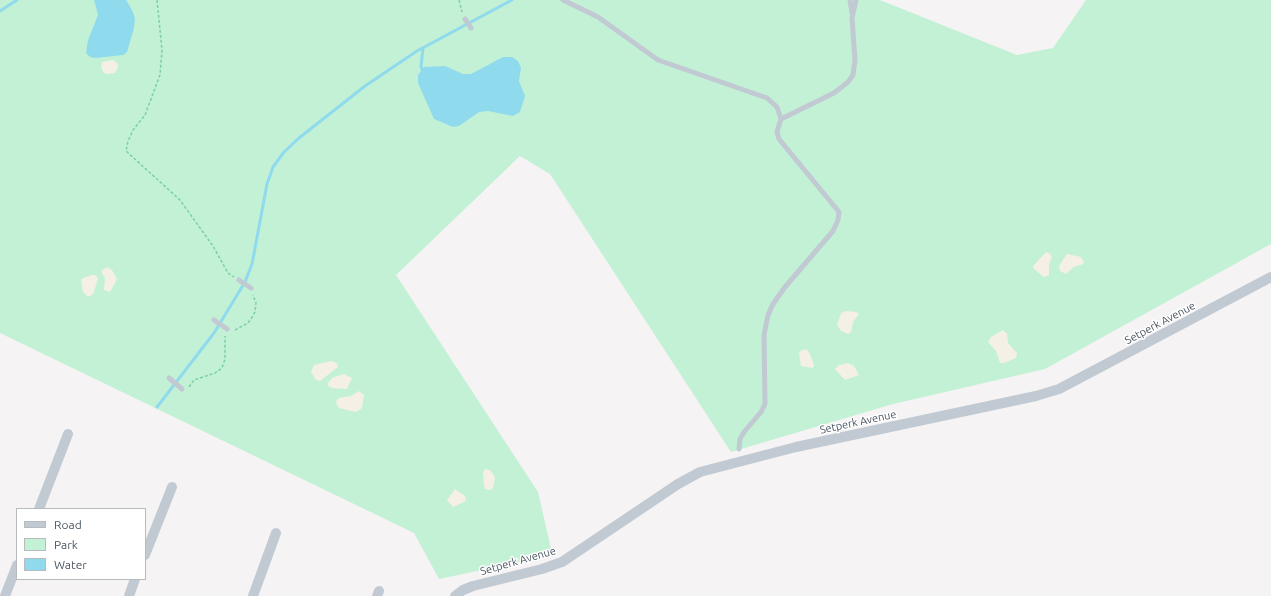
<!DOCTYPE html>
<style>
body{margin:0}
#map{position:relative;width:1271px;height:596px;overflow:hidden;background:#f5f3f3;font-family:Ubuntu,sans-serif}
canvas{display:block}
.legend{position:absolute;left:16px;top:508px;width:130px;height:72px;box-sizing:border-box;background:#fff;border:1px solid #b7bbc0;margin:0;padding:5px 7px;list-style:none;font-size:12px;color:#4a5661}
.legend li{display:flex;align-items:center;gap:8px;height:20px}
.legend b{width:20px;border:1px solid #b7bbc0}
</style>
<div id="map">
<canvas width="1271" height="596"></canvas>
<ul class="legend">
<li><b style="height:5px;background:#c1cad2"></b>Road</li>
<li><b style="height:11px;background:#c3f1d5"></b>Park</li>
<li><b style="height:11px;background:#90daee"></b>Water</li>
</ul>
</div>
<script>
const c = document.querySelector('canvas').getContext('2d');
c.lineJoin = 'round';
function paint(path, color) { c.fillStyle = color; c.fill(path, 'evenodd'); }
const shape = rows => new Path2D(rows.map(r => 'M' + r).join(''));
function strokePath(path, color, width, dash) { c.strokeStyle = color; c.lineWidth = width; c.lineCap = dash ? 'butt' : 'round'; c.setLineDash(dash || []); c.stroke(path); }
function write(font, color, halo, rows, align = 'center') {
  c.font = font + ' Ubuntu,sans-serif'; c.lineWidth = 3; c.setLineDash([]); c.textBaseline = 'middle'; c.strokeStyle = halo; c.fillStyle = color; for (const [text, x, y, turn = 0] of rows) {
    c.save(); c.translate(x, y); c.rotate((+turn || 0) * Math.PI / 180); c.textAlign = isNaN(turn) ? turn : align; if (halo) c.strokeText(text, 0, 0); c.fillText(text, 0, 0); c.restore();
  }
}
paint(shape([
 [0,0,880,0,1017,55,1053,48,1086,0,1271,0,1271,244,1045,369,893,404,731,452,550,174,520,156,396,275,538,492,552,553,525,561,439,579,414,533,0,333]
]), '#c3f1d5');
paint(shape([
 [113,60,117,63,118,67,115,73,108,74,104,73,101,68,102,62],
 [1046,252,1050,254,1052,257,1049,264,1049,275,1044,277,1034,269,1033,266],
 [1067,254,1081,257,1084,262,1083,264,1074,267,1066,274,1060,271,1059,266],
 [107,267,112,270,117,279,110,292,104,290,105,278,101,271],
 [92,275,96,275,98,279,93,294,88,297,83,292,81,280,83,278],
 [846,311,857,312,859,314,853,322,851,332,848,334,841,331,837,325,841,313],
 [1003,330,1007,334,1008,343,1017,353,1016,358,1004,363,1000,363,996,351,988,342,991,337],
 [806,349,810,354,814,365,813,368,801,366,799,354,800,351],
 [331,361,337,363,338,367,320,381,316,380,311,372,314,365],
 [848,363,854,366,859,375,845,380,835,369,839,365],
 [344,374,352,378,347,389,332,388,328,386,328,383,332,378],
 [359,391,364,395,362,408,358,411,355,412,339,408,337,405,336,401,339,398,351,396],
 [485,469,490,470,495,477,493,488,490,490,485,489,484,486,483,472],
 [455,489,465,496,466,500,464,502,453,507,447,500]
]), '#f5f0e5');
paint(shape([
 [94,0,126,0,132,10,135,18,134,28,127,52,123,55,95,58,90,57,86,53,88,40,98,15],
 [503,57,512,57,518,61,521,68,519,81,525,96,520,112,513,116,488,111,479,112,459,126,453,127,434,119,418,83,418,75,424,67,445,66,463,74,471,74]
]), '#90daee');
strokePath(shape([
 [0,11,17,0],
 [422,70,421,66,423,48],
 [157,407,214,333,245,282,252,264,267,184,273,167,284,152,299,138,365,86,417,51,512,0]
]), '#90daee', 3);
strokePath(shape([
 [157,0,162,50,160,75,145,115,133,130,128,141,126,151,180,200,213,246,228,273,234,277],
 [459,0,462,12],
 [235,330,248,323,251,319,255,312,256,303,253,295],
 [189,387,194,380,215,373,222,368,225,359,225,336]
]), '#7ad0a6', 1.5, [3, 2]);
strokePath(shape([
 [563,0,598,17,658,60,767,98,777,107,781,119,777,132,779,139,839,212,838,220,833,231,785,287,773,304,768,315,764,335,765,404,761,412,744,432,740,439,739,449],
 [850,0,852,13],
 [465,19,471,28],
 [781,119,834,93,848,82,853,75,855,60,852,18,856,0],
 [239,280,251,288],
 [214,320,227,329],
 [169,378,182,389]
]), '#c1cad2', 5);
strokePath(shape([
 [39,509,68,434],
 [145,555,172,487],
 [5,596,17,565],
 [129,596,135,579],
 [253,596,276,533],
 [377,596,379,591],
 [455,596,463,590,473,586,542,569,562,562,678,484,700,472,796,447,1036,396,1059,389,1271,277]
]), '#c1cad2', 10);
write('11px', '#4a5661', '#fff', [
 ["Setperk Avenue",1160,323,-28],
 ["Setperk Avenue",858,422,-12],
 ["Setperk Avenue",518,561,-16]
]);
</script>
